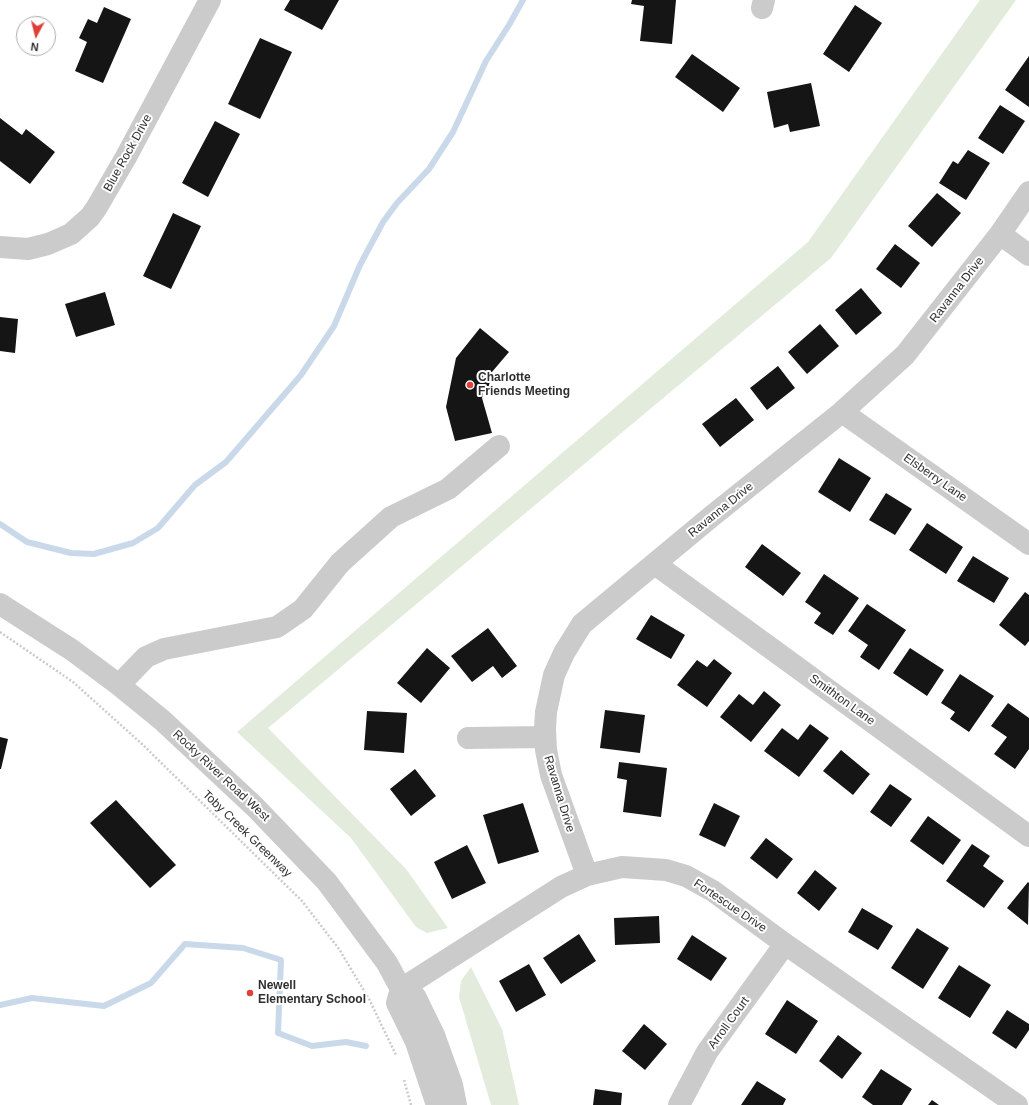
<!DOCTYPE html>
<style>
body{margin:0}
#map{position:relative;width:1029px;height:1105px;overflow:hidden;background:#fff;font-family:Arial,sans-serif}
canvas{display:block}
.north{position:absolute;left:16px;top:16px;width:40px;height:40px;box-sizing:border-box;background:#fff;border:1px solid #ababab;border-radius:50%;rotate:187deg;font-size:11px;font-weight:700;line-height:16px;text-align:center;color:#2e2e2e}
.north::after{content:'';display:block;margin:auto;width:14px;height:18px;background:#dd4138;clip-path:polygon(50% 0,100% 100%,50% 72%,0 100%)}
</style>
<div id="map">
<canvas width="1029" height="1105"></canvas>
<div class="north">N</div>
</div>
<script>
const c = document.querySelector('canvas').getContext('2d');
c.lineJoin = 'round';
function paint(path, color) { c.fillStyle = color; c.fill(path, 'evenodd'); }
const shape = rows => new Path2D(rows.map(r => 'M' + r).join(''));
function strokePath(path, color, width, dash) { c.strokeStyle = color; c.lineWidth = width; c.lineCap = dash ? 'butt' : 'round'; c.setLineDash(dash || []); c.stroke(path); }
function write(font, color, halo, rows, align = 'center') {
  c.font = font + ' Arial,sans-serif'; c.lineWidth = 4; c.setLineDash([]); c.textBaseline = 'middle'; c.strokeStyle = halo; c.fillStyle = color; for (const [text, x, y, turn = 0] of rows) {
    c.save(); c.translate(x, y); c.rotate((+turn || 0) * Math.PI / 180); c.textAlign = isNaN(turn) ? turn : align; if (halo) c.strokeText(text, 0, 0); c.fillText(text, 0, 0); c.restore();
  }
}
paint(shape([
 [980,0,1016,0,831,258,268,728,406,869,448,928,427,933,416,927,351,838,237,732,808,242],
 [471,967,502,1029,519,1105,491,1105,459,997,461,981]
]), '#e2ebdc');
strokePath(shape([
 [0,524,27,542,71,553,94,554,133,543,158,528,195,485,226,462,301,375,334,326,360,265,383,222,397,203,429,169,453,132,486,61,509,25,523,0],
 [0,1005,32,998,104,1006,151,983,185,944,243,948,281,960,278,1033,312,1046,346,1042,366,1046]
]), '#c9d9ea', 6);
paint(shape([
 [290,0,339,0,322,30,284,10],
 [632,0,676,0,672,44,640,41,644,6,631,4],
 [855,5,882,23,849,72,823,54],
 [104,7,131,19,103,83,75,71,87,42,79,38,88,19,97,23],
 [260,38,292,52,260,119,228,104],
 [692,54,740,88,723,112,675,77],
 [1029,56,1029,107,1005,90],
 [811,83,820,126,790,132,788,124,774,128,767,92],
 [1000,105,1025,121,1003,154,978,138],
 [0,118,22,135,26,129,55,152,30,184,0,161],
 [215,121,240,134,208,197,182,183],
 [968,150,990,163,966,200,939,183,953,161,958,164],
 [937,193,961,213,932,247,908,226],
 [173,213,201,226,171,289,143,276],
 [895,244,920,263,901,288,876,269],
 [861,288,882,313,856,335,835,310],
 [105,292,115,325,76,337,65,304],
 [0,317,18,319,15,353,0,351],
 [820,324,839,346,807,374,788,352],
 [480,328,509,352,486,379,490,381,488,390,484,389,482,398,492,433,455,441,446,407,456,358],
 [778,366,795,388,767,410,750,388],
 [736,398,754,420,720,447,702,424],
 [839,458,871,478,850,512,818,492],
 [886,493,912,509,895,535,869,520],
 [927,523,963,547,946,574,909,550],
 [762,544,801,573,783,596,745,567],
 [973,556,1009,578,994,603,957,581],
 [824,574,859,598,833,635,814,623,821,613,805,602],
 [1025,592,1029,595,1029,641,1025,646,999,625],
 [867,604,906,630,879,670,860,657,868,645,848,631],
 [651,615,685,635,671,659,636,639],
 [488,628,517,666,502,678,493,666,472,682,451,656],
 [427,648,450,668,421,703,397,683],
 [910,648,944,670,927,696,893,673],
 [714,659,732,673,707,707,677,685,697,660,707,667],
 [960,674,994,696,969,732,950,719,955,712,941,703],
 [764,691,781,705,751,742,720,717,739,694,753,705],
 [1008,703,1029,718,1029,749,1015,769,994,754,1007,737,991,726],
 [605,710,645,715,640,753,600,748],
 [367,711,407,713,404,753,364,750],
 [810,724,829,738,799,777,764,751,782,728,798,740],
 [0,737,8,739,1,769,0,769],
 [841,750,870,774,853,795,823,771],
 [619,762,667,768,661,817,623,812,627,780,617,778],
 [415,769,436,796,411,816,390,789],
 [890,784,912,799,891,827,870,812],
 [116,800,176,865,150,888,90,823],
 [523,803,539,852,498,864,483,815],
 [714,803,740,816,725,847,699,835],
 [928,816,961,840,943,865,910,841],
 [766,838,793,859,777,879,750,858],
 [972,844,990,856,983,866,1004,881,984,908,946,881],
 [467,845,486,883,452,899,434,862],
 [815,870,837,888,819,911,797,893],
 [1028,882,1029,883,1028,925,1007,908],
 [862,908,893,926,878,950,848,932],
 [659,916,660,943,615,945,614,918],
 [917,928,949,948,923,989,891,968],
 [579,934,596,961,561,984,543,958],
 [692,935,727,958,711,981,677,959],
 [529,964,546,995,516,1012,499,981],
 [959,965,991,985,970,1018,938,998],
 [787,1000,818,1021,796,1054,765,1034],
 [1007,1010,1029,1024,1029,1030,1016,1049,992,1033],
 [644,1024,667,1044,645,1070,622,1051],
 [838,1035,862,1053,842,1079,819,1061],
 [881,1069,912,1089,902,1105,873,1105,862,1097],
 [757,1081,786,1099,783,1105,741,1105],
 [595,1089,622,1093,621,1105,593,1105],
 [932,1100,939,1105,928,1105]
]), '#151515');
strokePath(shape([
 [0,632,73,682,142,744,302,901,339,949,369,999,396,1055],
 [404,1080,411,1105]
]), '#cbcbcb', 2.5, [2, 2]);
strokePath(shape([
 [762,8,764,0],
 [1000,234,1029,255],
 [0,247,28,249,48,244,71,234,90,217,97,207,126,157,210,0],
 [842,412,1029,544],
 [655,564,1029,836],
 [0,604,72,650,119,685,162,720,255,807,327,882,387,963,401,989,415,996,434,1035,452,1085,456,1105],
 [119,685,146,657,164,649,277,627,303,609,340,563,391,517,448,489,499,446],
 [468,738,545,737],
 [587,875,551,775,546,750,545,729,546,712,554,675,564,653,582,624,712,516,842,412,905,355,1000,234,1029,192],
 [401,989,561,887,587,875,622,867,666,870,686,876,713,891,785,944,1017,1105],
 [401,989,397,1003,416,1042,437,1105],
 [679,1105,707,1052,785,944]
]), '#cbcbcb', 22);
for (const [x, y, r, color] of [
 [470,385,4,"#dd4138"],
 [250,993,4,"#dd4138"]
]) { const dot = new Path2D(); dot.arc(x, y, r, 0, 2 * Math.PI); c.fillStyle = color; c.fill(dot); strokePath(dot, '#fff', 1.5); }
write('12px', '#2e2e2e', '#fff', [
 ["Blue Rock Drive",128,153,-61],
 ["Ravanna Drive",957,290,-52],
 ["Elsberry Lane",935,478,35],
 ["Ravanna Drive",721,510,-39],
 ["Smithton Lane",842,700,36],
 ["Rocky River Road West",221,776,43],
 ["Ravanna Drive",559,794,73],
 ["Toby Creek Greenway",247,834,44],
 ["Fortescue Drive",730,906,34],
 ["Arroll Court",729,1023,-54]
]);
write('bold 12px', '#2e2e2e', '#fff', [
 ["Charlotte",478,378],
 ["Friends Meeting",478,392],
 ["Newell",258,986],
 ["Elementary School",258,1000]
], 'left');
</script>
